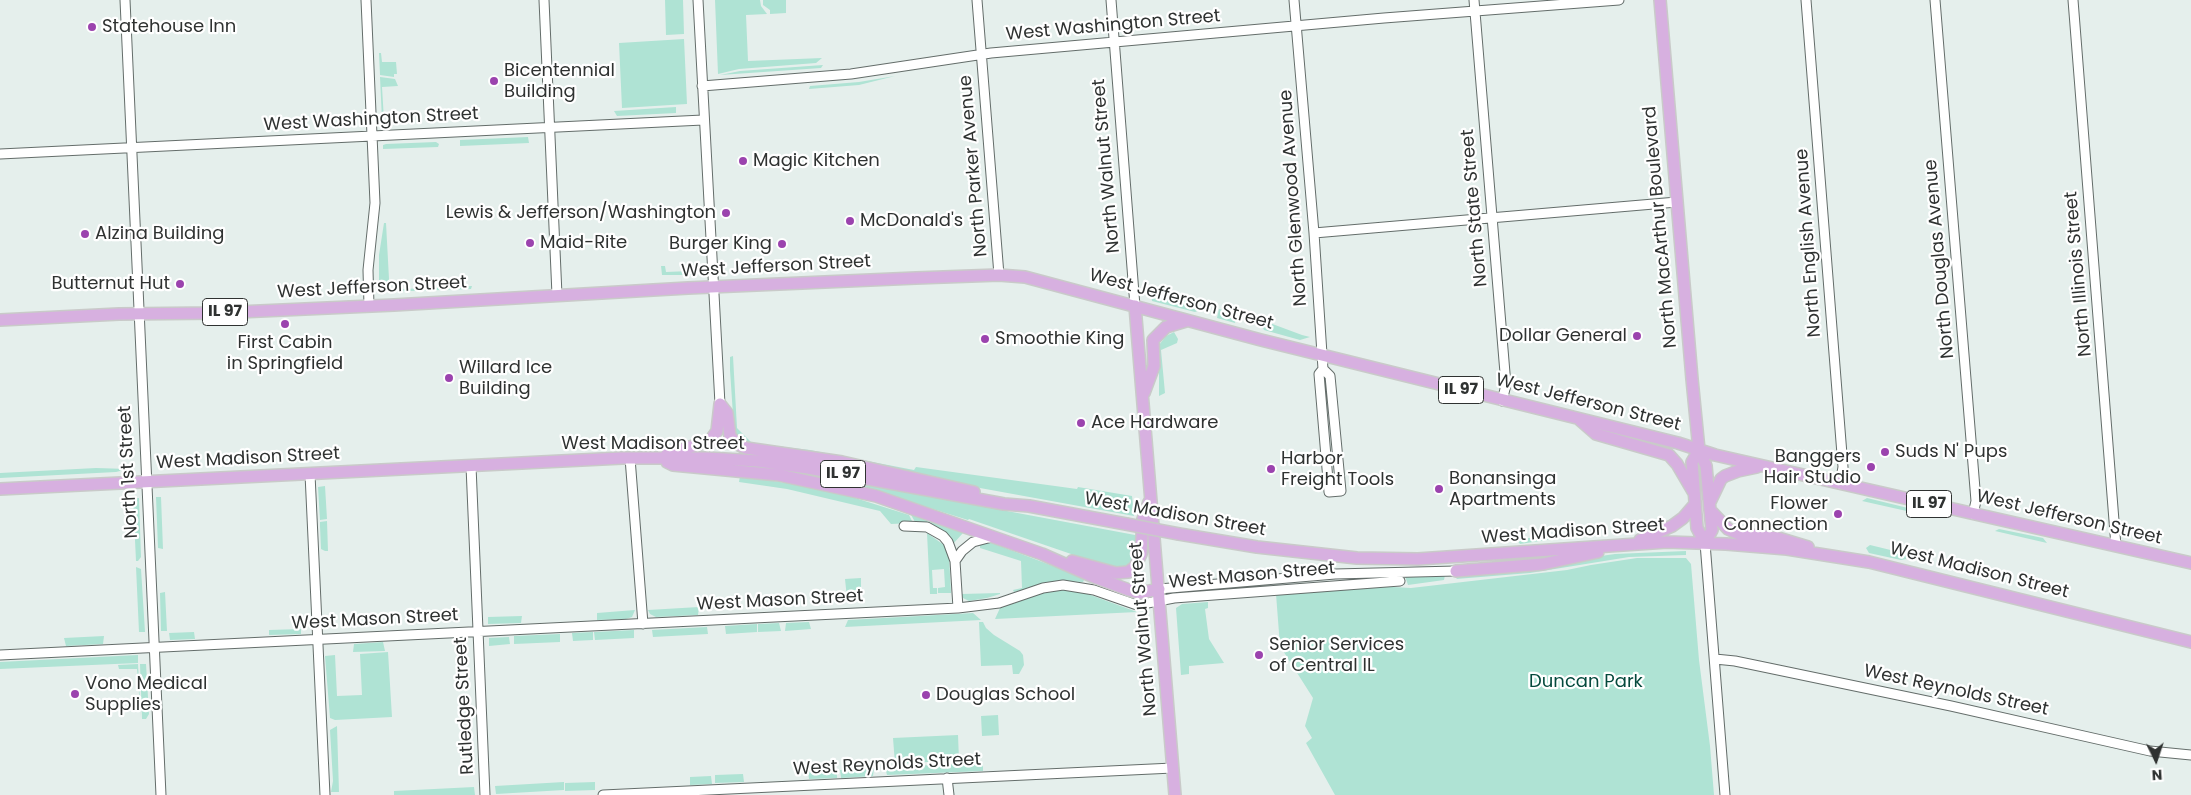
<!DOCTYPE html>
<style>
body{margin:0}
#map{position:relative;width:2191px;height:795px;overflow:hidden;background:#e5efec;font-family:Poppins,sans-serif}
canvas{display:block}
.north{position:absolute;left:2131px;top:735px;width:50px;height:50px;-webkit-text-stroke:4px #fff;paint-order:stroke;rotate:176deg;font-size:14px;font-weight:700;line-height:20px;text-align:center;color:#2f3231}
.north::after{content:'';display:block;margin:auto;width:18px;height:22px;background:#2f3231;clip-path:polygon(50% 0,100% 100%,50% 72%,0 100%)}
</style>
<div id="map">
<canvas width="2191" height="795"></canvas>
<div class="north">N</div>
</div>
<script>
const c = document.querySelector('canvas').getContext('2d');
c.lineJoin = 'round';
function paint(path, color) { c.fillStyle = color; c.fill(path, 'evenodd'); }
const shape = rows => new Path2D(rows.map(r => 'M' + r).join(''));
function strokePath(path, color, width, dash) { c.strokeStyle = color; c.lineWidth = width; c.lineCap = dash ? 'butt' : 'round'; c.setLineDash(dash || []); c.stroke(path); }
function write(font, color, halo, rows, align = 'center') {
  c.font = font + ' Poppins,sans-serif'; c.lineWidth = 4.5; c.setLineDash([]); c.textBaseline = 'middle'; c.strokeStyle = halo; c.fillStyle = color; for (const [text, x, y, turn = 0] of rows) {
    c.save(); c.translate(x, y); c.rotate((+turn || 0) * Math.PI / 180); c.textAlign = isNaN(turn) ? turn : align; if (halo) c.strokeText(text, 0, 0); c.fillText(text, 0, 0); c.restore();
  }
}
paint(shape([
 [665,0,683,0,684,34,666,35],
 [715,0,760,0,761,6,767,14,746,15,748,61,822,58,816,63,739,69,718,74],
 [763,0,786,0,786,13,770,14,770,10,763,5],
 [684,39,687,104,622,108,619,43],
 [379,53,381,53,382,62,396,62,397,74,394,74,394,77,380,75],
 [823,65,821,68,720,75,740,71],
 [895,76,859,85,809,89,810,86,859,82],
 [380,77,395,79,398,86,382,87,384,120,382,120],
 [676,107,676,113,617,116,614,111],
 [528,137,529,143,460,146,460,140],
 [436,142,439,144,438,147,383,149,383,145,386,144],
 [384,223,386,223,389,279,387,288,379,288,379,255],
 [691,264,695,264,695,273,692,275,662,275,661,266,665,266,666,272,690,271],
 [472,286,471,289,379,292,379,290],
 [1151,292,1199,304,1200,310,1195,312,1152,301],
 [1219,309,1237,314,1235,323,1217,318],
 [1259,319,1302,335,1310,337,1300,340,1264,330],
 [1174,332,1178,339,1177,343,1161,350,1165,393,1159,396,1159,345,1166,336],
 [733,356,737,428,752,443,810,450,914,470,916,467,1077,489,1078,487,1132,496,1134,516,980,488,842,459,754,446,740,441,734,430,730,370,730,357],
 [96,468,128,469,116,472,0,478,0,473],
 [804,473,1135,535,1136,554,1131,562,1125,566,1109,567,969,519,968,520,869,489,804,475],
 [740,476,800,485,849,496,909,515,913,523,891,524,880,511,787,489,739,482],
 [325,486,327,519,320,520,318,487],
 [156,497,161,497,163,549,158,548],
 [133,498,139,498,141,557,138,561,136,561],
 [1867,498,1908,508,1911,512,1862,501],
 [910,513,963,533,953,544,915,522],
 [327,521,328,551,325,551,321,549,320,526,320,522],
 [1999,529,2043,538,2047,543,1995,531],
 [927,533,944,545,949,556,951,593,938,593,938,588,945,587,944,569,932,570,933,588,937,588,937,594,930,594],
 [1556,536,1553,539,1520,544,1516,539],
 [986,543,992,543,1085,578,1083,582,1057,581,1014,592,1013,590,1022,588,1021,561,980,548,980,544],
 [1870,545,1907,554,1906,559,1901,560,1869,553,1866,548],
 [1686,551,1686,555,1629,557,1530,573,1456,579,1459,576,1615,554],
 [1637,558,1686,558,1691,564,1699,660,1710,746,1714,795,1335,795,1306,743,1312,738,1305,726,1313,698,1280,646,1276,594,1375,586,1411,588,1567,570,1591,565],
 [136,567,141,569,145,632,139,632],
 [1445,575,1444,580,1408,585,1405,576],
 [861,578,861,597,847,598,845,579],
 [1061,589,1085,593,1137,612,995,619,1000,608,1041,592],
 [165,592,167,631,161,631,160,593],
 [1000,593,1000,594,987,598,969,601,963,598,961,594],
 [1208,602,1208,608,1205,609,1209,639,1224,663,1189,666,1189,674,1181,675,1176,608,1182,604],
 [699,607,698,615,656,617,650,614,648,610],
 [635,610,632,617,626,619,597,620,597,613],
 [973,613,981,620,845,627,848,620],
 [522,616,521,623,488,624,488,617],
 [809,622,811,629,785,631,786,623],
 [979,622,983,622,986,628,994,635,1020,651,1023,655,1024,665,1019,674,1013,674,1012,665,981,666],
 [779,623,781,631,758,632,758,624],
 [757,624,757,632,726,634,725,626],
 [707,627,708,634,653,637,652,630],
 [301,629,301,634,269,635,269,630],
 [634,630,634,638,595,640,594,632],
 [194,632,195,639,170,640,169,633],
 [593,632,593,640,573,641,572,633],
 [560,634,560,642,514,644,514,636],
 [104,636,103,644,66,646,64,638],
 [509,637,510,644,489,646,489,638],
 [383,642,385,651,353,652,354,644],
 [388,652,392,717,335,720,330,718,325,656,335,655,337,696,362,695,360,654],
 [138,655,138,663,0,669,0,662],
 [138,664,141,719,137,669,119,669,118,665],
 [140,664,146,664,149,714,146,719,142,719],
 [998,715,999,735,982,736,981,716],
 [337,726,339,792,331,792,333,781,330,730],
 [958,735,959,760,895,764,893,738],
 [983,763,983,771,887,775,885,767],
 [874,768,873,776,841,778,840,770],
 [837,770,837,778,809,779,808,771],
 [743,774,744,782,715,783,715,775],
 [711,776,712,784,690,785,690,777],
 [564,782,564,790,496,794,495,786],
 [595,782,595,790,565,791,565,783],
 [474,787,475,795,394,795,394,791]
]), '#afe3d4');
const minor = shape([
 [125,0,161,795],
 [366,0,375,203,368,270,369,306],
 [544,0,557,295],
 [698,0,720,404],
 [977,0,999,275],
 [1111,0,1135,306],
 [1294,0,1314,233,1323,369,1319,374,1329,492,1341,491,1330,376,1323,369],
 [1474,0,1506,385,1502,401],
 [1806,0,1843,467,1840,484],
 [1935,0,1976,501,1973,514],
 [2073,0,2116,546],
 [702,86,851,74,991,53,1384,18,1619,0],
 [0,154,703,120],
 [1314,233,1677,202],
 [630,458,643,624],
 [471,466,485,795],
 [310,474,325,795],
 [904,526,927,527,943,536,948,542,955,561,958,608],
 [1705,543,1725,795],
 [955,561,962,551,973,542,992,537],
 [1159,589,1335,574,1456,571],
 [0,655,958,608,999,603,1043,588,1063,585,1094,590,1137,605,1174,598,1400,581],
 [1715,659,1735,661,1951,706,2150,751,2191,755],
 [947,778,949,795],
 [603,795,1173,768]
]);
const major = shape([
 [1660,0,1692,379,1699,450,1706,466,1710,510,1712,530,1705,543],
 [1135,306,1175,795],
 [0,320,119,314,216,313,394,305,688,288,916,278,999,275,1025,277,1261,340,1678,443,1715,455,2191,563],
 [1144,393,1154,366,1153,340,1166,327,1186,321],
 [720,404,727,413,730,436,737,444,746,448,842,462,974,492],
 [1580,420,1596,434,1669,455,1677,464,1694,493],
 [1699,450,1692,462,1697,528,1705,543],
 [667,454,710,441,717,431,720,404],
 [667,462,673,465,779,475,876,496,1042,554,1094,577,1129,590,1139,593,1159,589],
 [0,489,622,458,707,458,758,461,808,468,1004,504,1029,506,1126,524],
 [1710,502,1721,479,1725,476,1738,471,1757,467],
 [1710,510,1728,529,1739,534,1778,538,1808,547],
 [1179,534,1257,547,1357,558,1418,559,1667,542,1726,544,1787,549,1869,562,2191,642],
 [1640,540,1672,526,1683,518,1695,504],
 [1072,561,1116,573,1128,572,1135,567,1141,554,1143,519,1149,502],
 [1456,571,1543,564,1598,552]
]);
strokePath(minor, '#646d6a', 11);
strokePath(major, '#c9cac9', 14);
strokePath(minor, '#fff', 9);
strokePath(major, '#d7b0e0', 11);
const majorBridge = shape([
 [1126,524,1179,534]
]);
strokePath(majorBridge, '#c9cac9', 14, []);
strokePath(majorBridge, '#d7b0e0', 11);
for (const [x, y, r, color] of [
 [92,27,5,"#9b43ae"],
 [494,81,5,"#9b43ae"],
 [743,161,5,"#9b43ae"],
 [726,213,5,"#9b43ae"],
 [850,221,5,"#9b43ae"],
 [85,234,5,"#9b43ae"],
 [530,243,5,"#9b43ae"],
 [782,244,5,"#9b43ae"],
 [180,284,5,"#9b43ae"],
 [285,324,5,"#9b43ae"],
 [1637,336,5,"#9b43ae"],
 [985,339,5,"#9b43ae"],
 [449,378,5,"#9b43ae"],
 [1081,423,5,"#9b43ae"],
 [1885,452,5,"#9b43ae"],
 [1871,467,5,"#9b43ae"],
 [1271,469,5,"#9b43ae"],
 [1439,489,5,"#9b43ae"],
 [1838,514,5,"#9b43ae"],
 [1259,655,5,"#9b43ae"],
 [75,694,5,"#9b43ae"],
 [926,695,5,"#9b43ae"]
]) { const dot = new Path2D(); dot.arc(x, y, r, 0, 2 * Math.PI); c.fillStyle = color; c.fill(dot); strokePath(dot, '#fff', 2); }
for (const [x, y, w] of [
 [225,312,45],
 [1461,390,45],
 [843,474,45],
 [1929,504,45]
]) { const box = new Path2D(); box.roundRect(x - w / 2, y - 13.5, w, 27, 4); c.fillStyle = '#fff'; c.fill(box); strokePath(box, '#2f3231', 1); }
write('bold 16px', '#2f3231', null, [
 ["IL 97",225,312],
 ["IL 97",1461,390],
 ["IL 97",843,474],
 ["IL 97",1929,504]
]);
write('18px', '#2f3231', '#fff', [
 ["West Washington Street",1113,26,-5],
 ["West Washington Street",371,120,-3],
 ["North Parker Avenue",974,166,-95],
 ["North Walnut Street",1107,166,-95],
 ["North Glenwood Avenue",1294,198,-94],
 ["North State Street",1475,208,-95],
 ["North MacArthur Boulevard",1661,227,-95],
 ["North English Avenue",1809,243,-94],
 ["North Douglas Avenue",1940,259,-95],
 ["West Jefferson Street",776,267,-3],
 ["North Illinois Street",2079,274,-95],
 ["West Jefferson Street",372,288,-3],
 ["West Jefferson Street",1181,300,15],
 ["West Jefferson Street",1588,403,14],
 ["West Madison Street",653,444],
 ["West Madison Street",248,459,-3],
 ["North 1st Street",129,472,-93],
 ["West Madison Street",1175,515,10],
 ["West Jefferson Street",2069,518,13],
 ["West Madison Street",1573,532,-4],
 ["West Madison Street",1979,571,14],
 ["West Mason Street",1252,576,-5],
 ["West Mason Street",780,601,-3],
 ["West Mason Street",375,620,-3],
 ["North Walnut Street",1144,629,-95],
 ["West Reynolds Street",1956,691,12],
 ["Rutledge Street",465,706,-93],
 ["West Reynolds Street",887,765,-3]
]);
write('18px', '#2f3231', '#fff', [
 ["Statehouse Inn",102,27],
 ["Bicentennial",504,71],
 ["Building",504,92],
 ["Magic Kitchen",753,161],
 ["Lewis & Jefferson/Washington",716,213,"right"],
 ["McDonald's",860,221],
 ["Alzina Building",95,234],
 ["Maid-Rite",540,243],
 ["Burger King",772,244,"right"],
 ["Butternut Hut",170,284,"right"],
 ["Dollar General",1627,336,"right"],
 ["Smoothie King",995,339],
 ["First Cabin",285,343,"center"],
 ["in Springfield",285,364,"center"],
 ["Willard Ice",459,368],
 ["Building",459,389],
 ["Ace Hardware",1091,423],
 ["Suds N' Pups",1895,452],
 ["Banggers",1861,457,"right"],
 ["Hair Studio",1861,478,"right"],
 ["Harbor",1281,459],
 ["Freight Tools",1281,480],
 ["Bonansinga",1449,479],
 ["Apartments",1449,500],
 ["Flower",1828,504,"right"],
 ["Connection",1828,525,"right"],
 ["Senior Services",1269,645],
 ["of Central IL",1269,666],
 ["Vono Medical",85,684],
 ["Supplies",85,705],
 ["Douglas School",936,695]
], 'left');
write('18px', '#04493c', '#fff', [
 ["Duncan Park",1586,682]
]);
</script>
